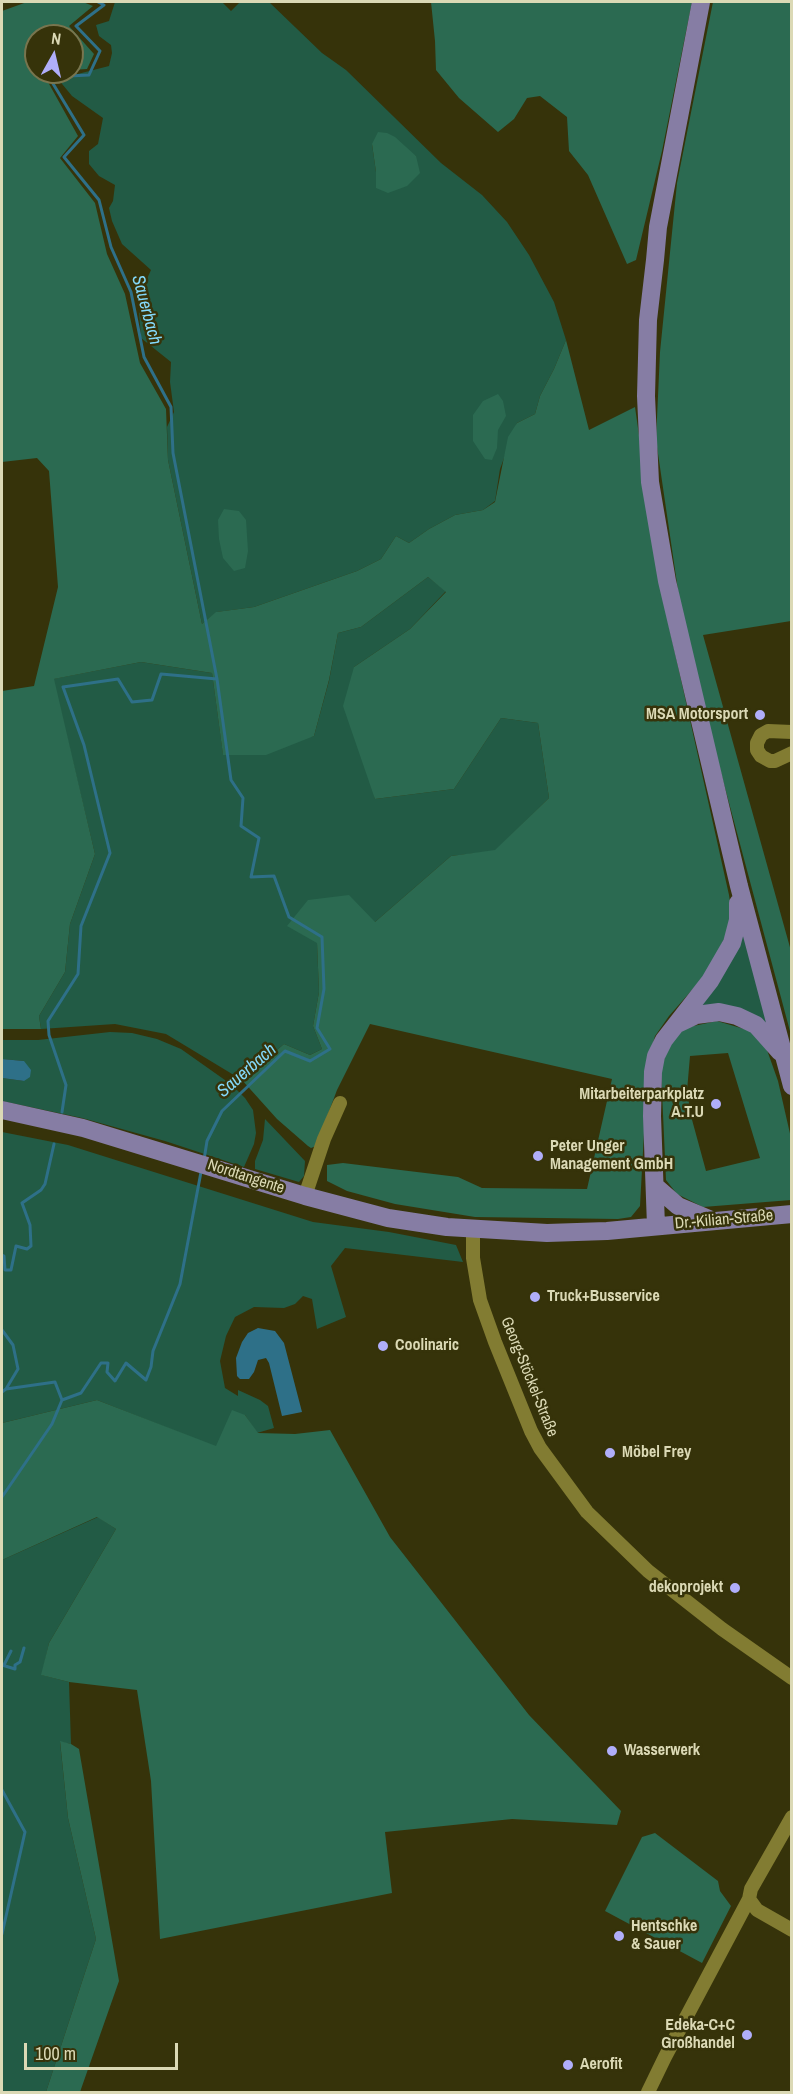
<!DOCTYPE html>
<meta charset="utf-8">
<style>
body{margin:0}
#map{position:relative;width:793px;height:2094px;overflow:hidden;background:#36330a;font-family:"Archivo Narrow",sans-serif}
canvas{display:block}
.frame{position:absolute;inset:0;border:3px solid #dbd9b5;pointer-events:none}
.north{position:absolute;left:24px;top:24px;width:60px;height:60px;box-sizing:border-box;background:#36330a;border:2px solid #78754e;border-radius:50%;rotate:8deg;font-size:16px;font-weight:700;line-height:24px;text-align:center;color:#dbd9b5}
.north::after{content:'';display:block;margin:auto;width:21px;height:27px;background:#b0aefa;clip-path:polygon(50% 0,100% 100%,50% 72%,0 100%)}
.scale{position:absolute;left:24px;top:2043px;width:154px;height:27px;box-sizing:border-box;border:3px solid #dbd9b5;border-top:0;padding-left:8px;font-size:18px;line-height:21px;white-space:nowrap;color:#dbd9b5;-webkit-text-stroke:4px #36330a;paint-order:stroke}
</style>
<div id="map">
<canvas width="793" height="2094"></canvas>
<div class="frame"></div>
<div class="north">N</div>
<div class="scale">100 m</div>
</div>
<script>
const c = document.querySelector('canvas').getContext('2d');
c.lineJoin = 'round';
function paint(path, color) { c.fillStyle = color; c.fill(path, 'evenodd'); }
const shape = rows => new Path2D(rows.map(r => 'M' + r).join(''));
function strokePath(path, color, width, dash) { c.strokeStyle = color; c.lineWidth = width; c.lineCap = dash ? 'butt' : 'round'; c.setLineDash(dash || []); c.stroke(path); }
function write(font, color, halo, rows, align = 'center') {
  c.font = font + ' "Archivo Narrow",sans-serif'; c.lineWidth = 5; c.setLineDash([]); c.textBaseline = 'middle'; c.strokeStyle = halo; c.fillStyle = color; for (const [text, x, y, turn = 0] of rows) {
    c.save(); c.translate(x, y); c.rotate((+turn || 0) * Math.PI / 180); c.textAlign = isNaN(turn) ? turn : align; if (halo) c.strokeText(text, 0, 0); c.fillText(text, 0, 0); c.restore();
  }
}
paint(shape([
 [115,2,222,2,231,11,240,2,269,2,322,53,346,70,441,163,482,195,507,222,529,255,554,302,566,340,554,369,540,396,535,414,517,423,500,469,495,501,483,510,455,515,429,529,409,543,396,536,381,559,357,571,254,607,217,612,202,624,168,460,167,427,174,412,170,382,171,362,141,338,138,298,151,270,122,244,112,221,109,208,113,201,115,185,99,176,89,164,89,151,98,144,103,118,72,96,58,79,109,66,112,53,111,45,99,36,96,25,109,21],
 [372,144,416,156,376,188,376,172],
 [428,577,446,591,410,629,354,667,375,799,454,789,501,718,538,723,549,798,495,851,451,856,375,922,317,943,319,992,313,1026,322,1049,310,1055,284,1044,242,1080,166,1034,115,1024,41,1029,39,1016,65,972,70,924,95,854,53,679,141,662,212,673,223,754,314,736,329,681,338,633,361,627],
 [743,929,770,1031,693,1009],
 [110,1032,132,1033,157,1039,181,1049,232,1085,245,1098,253,1110,256,1133,254,1144,244,1167,165,1141,82,1118,2,1101,2,1078,24,1081,24,1061,2,1059,2,1040,38,1040],
 [265,1119,305,1161,304,1176,299,1182,255,1169,255,1161,263,1140],
 [2,1132,68,1145,313,1222,389,1232,456,1245,463,1262,345,1248,331,1266,346,1317,317,1329,312,1299,303,1296,295,1304,284,1308,254,1307,235,1317,226,1336,220,1361,225,1388,238,1396,238,1390,260,1400,268,1406,274,1428,257,1433,245,1415,216,1447,97,1400,2,1423],
 [98,1517,116,1529,49,1643,42,1675,69,1682,71,1744,60,1742,68,1818,96,1939,46,2092,2,2092,2,1560]
]), '#225b45');
paint(shape([
 [27,2,83,2,93,6,69,26,94,54,87,69,72,70,72,36,36,36,36,72,52,72,43,73,78,136,60,158,95,203,107,254,125,294,140,363,166,409,168,460,202,624,216,612,254,607,357,571,381,559,396,536,409,543,429,529,455,515,483,510,495,502,508,437,517,423,535,414,540,396,554,369,566,340,589,430,635,407,661,590,729,895,733,922,706,974,669,1016,655,1036,648,1060,640,1206,631,1217,618,1219,475,1217,395,1204,347,1191,327,1181,327,1165,343,1163,458,1177,482,1188,587,1189,612,1079,370,1024,337,1090,316,1146,311,1148,308,1146,277,1119,242,1080,284,1044,310,1055,322,1049,313,1026,319,992,317,943,287,926,308,900,349,895,375,922,451,856,495,850,549,798,538,723,501,718,454,789,375,799,343,706,354,667,410,629,446,592,428,577,361,627,338,633,329,680,314,736,266,755,223,755,212,673,141,662,54,679,95,854,70,924,65,972,39,1016,41,1029,2,1029,2,691,34,686,58,587,49,471,37,458,2,462,2,11],
 [431,2,692,2,662,151,636,260,627,264,588,175,569,151,567,117,540,96,527,98,514,119,498,132,459,98,436,70,435,41],
 [713,2,791,2,791,621,703,635,791,951,791,1035,685,638,656,440,660,352,677,183],
 [378,132,387,133,395,137,416,156,420,173,407,186,388,193,376,188,376,172,372,144],
 [498,394,503,401,506,416,498,430,497,448,492,460,485,459,473,441,473,415,483,401],
 [224,509,239,511,246,520,248,551,245,568,234,571,223,558,219,539,218,520],
 [717,1021,751,1031,767,1050,778,1081,791,1138,791,1200,703,1207,677,1194,666,1180,661,1070,668,1045,684,1028],
 [728,1053,760,1158,706,1171,691,1116,687,1091,690,1056],
 [97,1400,216,1446,232,1410,245,1415,258,1433,295,1434,330,1430,390,1537,529,1715,621,1811,617,1825,512,1819,385,1832,392,1893,160,1939,151,1781,137,1690,69,1682,41,1675,49,1643,116,1529,97,1517,2,1560,2,1423],
 [60,1741,71,1744,79,1749,119,1981,80,2092,46,2092,96,1939,68,1818],
 [655,1833,718,1881,720,1891,731,1906,702,1963,605,1911,642,1837]
]), '#2b6a51');
paint(shape([
 [2,1059,24,1061,31,1070,30,1077,24,1081,2,1078],
 [258,1328,275,1331,284,1343,302,1412,282,1416,269,1363,266,1358,258,1360,254,1372,249,1379,240,1379,237,1376,236,1358,242,1342,248,1333]
]), '#2e7088');
strokePath(shape([
 [98,2,104,5,76,26,100,51,89,75,49,77,84,135,64,157,99,200,111,247,131,292,144,357,171,407,173,453,217,679,231,780,243,798,241,826,259,838,251,877,274,876,289,917,322,937,324,989,317,1028,330,1049,310,1061,285,1051,222,1111,207,1141,204,1160],
 [62,1112,66,1085,49,1035,48,1021,78,974,81,926,110,853,84,745,63,687,118,679,132,702,152,700,161,674,217,679],
 [2,1255,4,1256,5,1270,11,1270,16,1246,27,1249,31,1246,30,1225,22,1203,41,1190,45,1184,54,1144],
 [2,1330,13,1345,18,1369,6,1389],
 [2,1392,6,1389,55,1382,62,1400,81,1393,101,1363,108,1363,107,1372,115,1381,126,1363,146,1380,151,1367,153,1351,180,1284,201,1172],
 [2,1497,52,1424,62,1400],
 [2,1665,15,1669,15,1665,20,1662,24,1648],
 [4,1665,11,1651],
 [2,1790,25,1832,2,1934]
]), '#2e7088', 3);
strokePath(shape([
 [792,732,768,731,761,735,757,743,757,750,761,756,770,761,775,761,792,753],
 [305,1196,324,1139,340,1103],
 [473,1230,473,1258,480,1300,495,1342,531,1431,540,1448,587,1512,648,1571,722,1629,792,1678],
 [749,1899,757,1910,792,1930],
 [648,2092,665,2057,749,1899,751,1889,792,1817]
]), '#827c32', 14);
strokePath(shape([
 [701,2,658,227,655,260,648,320,646,396,650,482,667,581,739,886,792,1086],
 [677,1024,696,1015,719,1012,737,1016,756,1025,780,1052],
 [2,1110,83,1128,305,1196,388,1218,447,1227,547,1233,607,1231,792,1214],
 [655,1186,678,1206,709,1219],
 [656,1226,652,1116,653,1072,656,1056,664,1040,710,981,732,943,738,920,738,903]
]), '#867da4', 18);
for (const [x, y, r, color] of [
 [760,715,6,"#b0aefa"],
 [716,1104,6,"#b0aefa"],
 [538,1156,6,"#b0aefa"],
 [535,1297,6,"#b0aefa"],
 [383,1346,6,"#b0aefa"],
 [610,1453,6,"#b0aefa"],
 [735,1588,6,"#b0aefa"],
 [612,1751,6,"#b0aefa"],
 [619,1936,6,"#b0aefa"],
 [747,2035,6,"#b0aefa"],
 [568,2065,6,"#b0aefa"]
]) { const dot = new Path2D(); dot.arc(x, y, r, 0, 2 * Math.PI); c.fillStyle = color; c.fill(dot); strokePath(dot, '#36330a', 2); }
write('bold 16px', '#dbd9b5', '#36330a', [
 ["MSA Motorsport",748,715,"right"],
 ["Mitarbeiterparkplatz",704,1095,"right"],
 ["A.T.U",704,1113,"right"],
 ["Peter Unger",550,1147],
 ["Management GmbH",550,1165],
 ["Truck+Busservice",547,1297],
 ["Coolinaric",395,1346],
 ["Möbel Frey",622,1453],
 ["dekoprojekt",723,1588,"right"],
 ["Wasserwerk",624,1751],
 ["Hentschke",631,1927],
 ["& Sauer",631,1945],
 ["Edeka-C+C",735,2026,"right"],
 ["Großhandel",735,2044,"right"],
 ["Aerofit",580,2065]
], 'left');
write('16px', '#dbd9b5', '#36330a', [
 ["Nordtangente",246,1177,18],
 ["Dr.-Kilian-Straße",724,1220,-5],
 ["Georg-Stöckel-Straße",529,1377,68]
]);
write('italic 18px', '#83d8f9', '#36330a', [
 ["Sauerbach",146,310,75],
 ["Sauerbach",247,1071,-41]
]);
</script>
